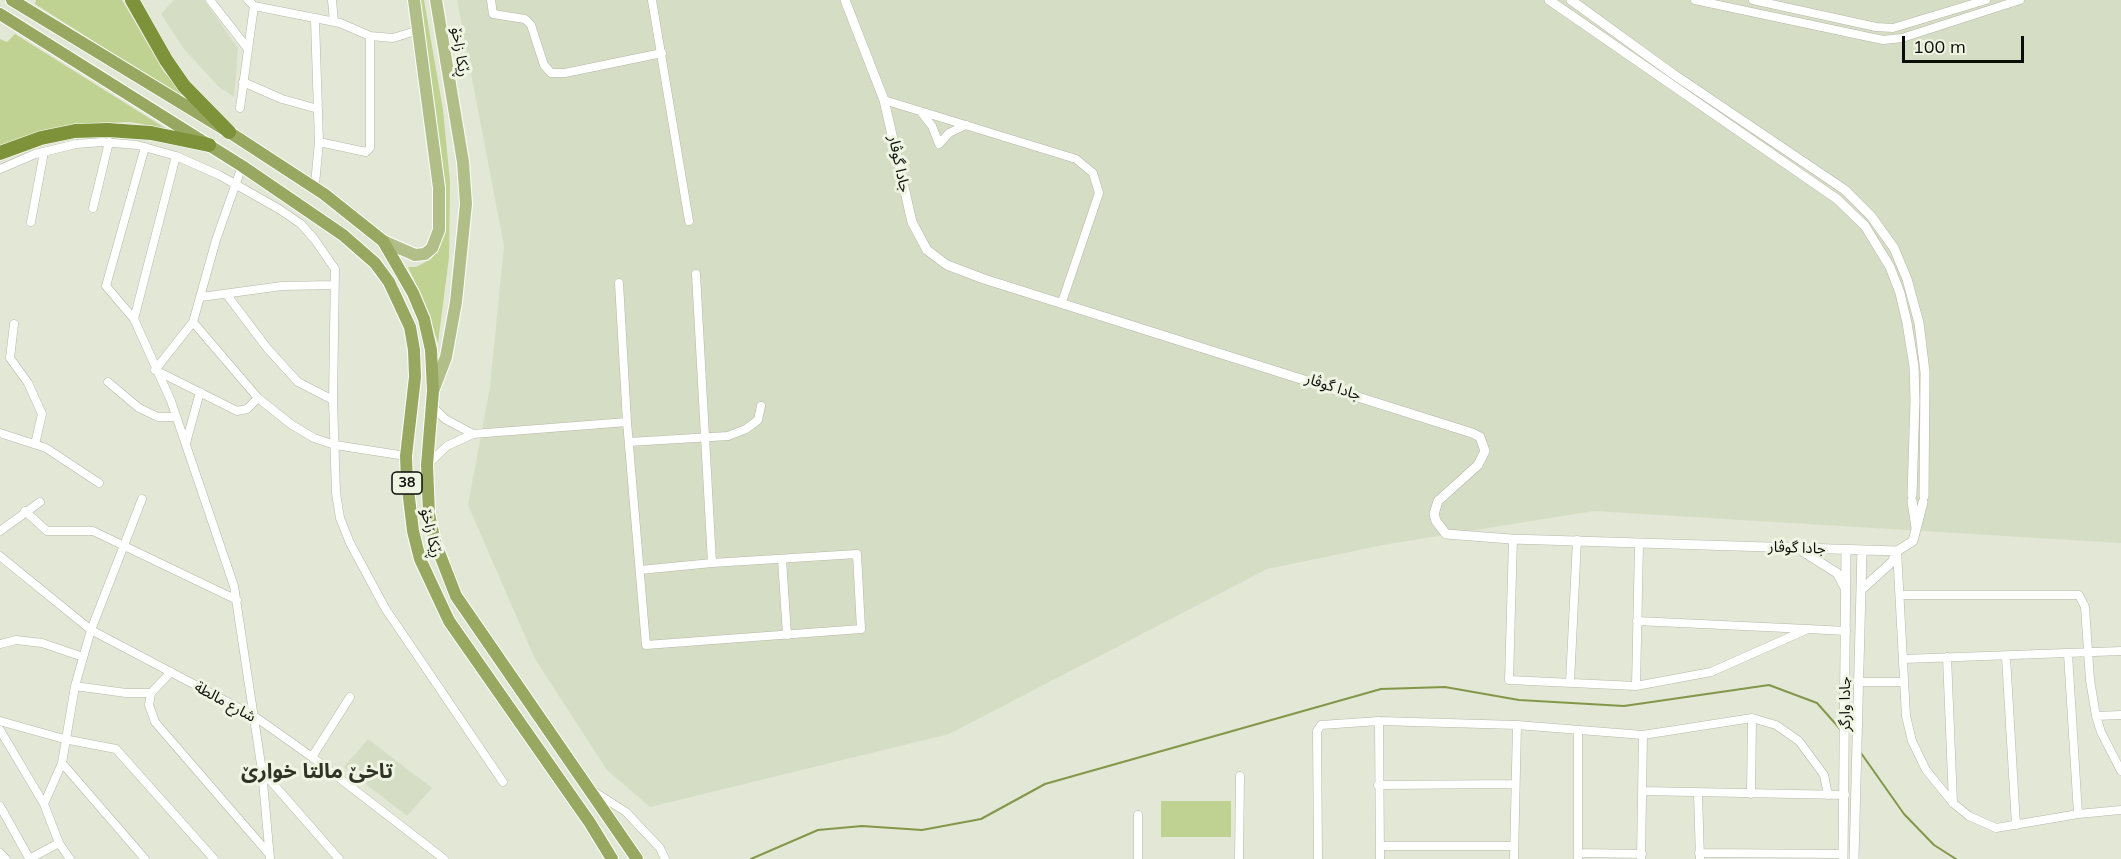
<!DOCTYPE html>
<meta charset="utf-8">
<style>
body{margin:0}
#map{position:relative;width:2121px;height:859px;overflow:hidden;background:#e2e7d6;font-family:Mulish,sans-serif}
canvas{display:block}
.scale{position:absolute;left:1902px;top:36px;width:122px;height:27px;box-sizing:border-box;border:3px solid #0b0d08;border-top:0;padding-left:8px;font-size:18px;line-height:21px;white-space:nowrap;color:#0b0d08;-webkit-text-stroke:4px #eff4e3;paint-order:stroke}
</style>
<div id="map">
<canvas width="2121" height="859"></canvas>
<div class="scale">100 m</div>
</div>
<script>
const c = document.querySelector('canvas').getContext('2d');
c.lineJoin = 'round';
function paint(path, color) { c.fillStyle = color; c.fill(path, 'evenodd'); }
const shape = rows => new Path2D(rows.map(r => 'M' + r).join(''));
function strokePath(path, color, width, dash) { c.strokeStyle = color; c.lineWidth = width; c.lineCap = dash ? 'butt' : 'round'; c.setLineDash(dash || []); c.stroke(path); }
function write(font, color, halo, rows, align = 'center') {
  c.font = font + ' Mulish,"Noto Sans Arabic",sans-serif'; c.lineWidth = 6; c.setLineDash([]); c.textBaseline = 'middle'; c.strokeStyle = halo; c.fillStyle = color; for (const [text, x, y, turn = 0] of rows) {
    c.save(); c.translate(x, y); c.rotate((+turn || 0) * Math.PI / 180); c.textAlign = isNaN(turn) ? turn : align; if (halo) c.strokeText(text, 0, 0); c.fillText(text, 0, 0); c.restore();
  }
}
paint(shape([
 [174,0,204,0,238,48,234,97,218,86,184,49,161,14],
 [457,0,2121,0,2121,543,1594,511,1388,544,1267,569,949,734,650,807,607,770,535,659,468,505,490,387,504,246],
 [368,739,432,788,407,816,344,767]
]), '#d5ddc5');
paint(shape([
 [36,0,122,0,164,72,191,103,35,4],
 [416,0,424,0,443,110,450,182,449,257,438,343,421,294,408,267,416,267,431,259,439,248,441,235],
 [15,34,165,128,130,122,103,123,49,129,0,145,0,39,7,42],
 [1161,801,1231,801,1231,837,1161,837]
]), '#c0d291');
strokePath(shape([
 [1861,753,1904,814,1934,845,1956,859],
 [751,859,818,830,862,826,922,830,981,819,1045,784,1381,689,1445,687,1519,700,1624,706,1769,685,1817,703,1841,730]
]), '#849749', 2);
const minor = shape([
 [210,0,248,49],
 [248,0,254,6,340,23,370,36,370,148,366,152,319,142],
 [332,0,334,22],
 [491,0,493,14,525,19,531,25,544,65,551,73,565,73,662,53],
 [652,0,689,221],
 [1695,0,1883,40,1902,38,2020,0],
 [1753,0,1876,27,1893,28,1986,0],
 [315,20,319,142,315,184,319,189],
 [370,36,393,38,419,30],
 [243,82,282,99,318,109],
 [884,100,1076,159,1093,173,1099,193,1062,302,1065,305],
 [240,108,254,6],
 [921,112,932,126,939,144,949,133,966,125],
 [145,147,106,286,134,319,171,401,234,586,262,771,270,859],
 [242,166,216,240,193,322,155,370,237,411,247,409,258,398],
 [0,169,35,154,76,144,102,142,137,145,176,156,219,175,279,209,301,224,315,240,335,269,333,400,336,493,340,518,350,543,385,608,503,782],
 [93,208,109,142],
 [31,222,44,152],
 [619,283,627,422],
 [227,295,267,348,298,382,333,400],
 [201,297,282,286,333,285],
 [134,319,176,156],
 [193,322,258,398,292,425,314,438,335,445,406,456],
 [14,324,10,358,28,383,42,414,35,444],
 [108,382,139,408,158,417,176,417],
 [432,406,445,419,473,434],
 [0,433,46,448,99,483],
 [629,442,728,436,746,429,758,420,761,406],
 [186,443,200,392],
 [428,464,447,446,473,434,627,422,646,645,861,629,857,554,712,563,696,274],
 [25,511,47,531,93,531,237,600],
 [0,531,40,502],
 [1513,539,1509,680,1636,686,1711,672,1808,629,1846,631],
 [1897,551,1906,716,1912,741,1926,770,1953,803,1969,816,1996,828,2078,814,2121,810],
 [0,556,91,630,254,716,312,757,444,859],
 [782,559,787,635],
 [640,570,712,563],
 [1900,595,2079,595,2085,607,2090,680,2096,716,2101,732,2121,771],
 [1637,621,1807,629],
 [0,644,16,640,42,643,83,657],
 [2068,654,2078,814],
 [1947,657,1953,803],
 [2006,657,2016,825],
 [1904,659,2121,651],
 [1570,682,1577,540],
 [1857,682,1904,682],
 [75,686,126,693,151,693,171,672],
 [1636,686,1639,544],
 [151,693,149,705,155,722,269,854],
 [2096,716,2121,715],
 [0,721,64,739,116,749,214,859],
 [0,730,44,804],
 [312,757,350,697],
 [62,763,145,859],
 [262,771,339,859],
 [1378,785,1515,784],
 [593,791,626,812,660,848,665,859],
 [1642,791,1845,795],
 [1698,793,1700,859],
 [1751,794,1752,718,1776,725,1799,741,1824,775,1828,795],
 [0,806,29,858],
 [1380,846,1514,846],
 [0,853,6,859],
 [1578,853,1642,854],
 [1699,853,1843,854],
 [29,859,59,843],
 [70,859,59,843,44,804,62,763,75,686,91,630,142,499],
 [1138,859,1138,815],
 [1239,859,1240,776],
 [1318,859,1317,731,1321,725,1379,721],
 [1380,859,1379,721,1517,725,1643,735,1752,718],
 [1514,859,1517,725],
 [1578,859,1578,730],
 [1641,859,1643,735]
]);
const tertiary = shape([
 [845,0,884,100,912,222,927,250,947,265,984,279,1472,433,1480,437,1485,451,1478,465,1438,501,1434,514,1436,521,1446,534,1511,539,1897,551,1913,541,1923,502],
 [1549,0,1837,199,1865,226,1890,267,1900,293,1907,323,1914,366,1915,401,1912,495],
 [1571,0,1673,74,1845,190,1871,216,1894,248,1907,279,1919,323,1925,372,1924,496],
 [1912,501,1916,528],
 [1802,551,1837,573,1845,588],
 [1861,590,1892,562,1897,551],
 [1843,859,1846,550],
 [1854,859,1862,550]
]);
const primary = shape([
 [383,241,415,255,425,254,432,248,439,230,439,188,414,0],
 [433,391,446,357,456,302,466,204,463,162,436,0]
]);
const trunk = shape([
 [12,0,229,132,324,194,383,241,413,293,424,319,431,350,433,391,427,465,429,514,435,542,456,596,637,859],
 [0,14,242,166,343,235,375,263,389,282,410,327,414,350,415,377,406,456,407,481,413,531,420,559,449,621,590,823,612,859]
]);
const motorway = shape([
 [132,0,166,60,184,86,229,132],
 [0,153,41,138,75,131,108,130,151,133,209,145]
]);
strokePath(minor, '#b4b9a8', 9);
strokePath(tertiary, '#b4b9a8', 10);
strokePath(primary, '#fff', 14);
strokePath(trunk, '#fff', 14);
strokePath(motorway, '#fff', 15);
strokePath(minor, '#fff', 8);
strokePath(tertiary, '#fff', 9);
strokePath(primary, '#b2be88', 12);
strokePath(trunk, '#98a860', 12);
strokePath(motorway, '#7e9239', 14);
for (const [x, y, w] of [
 [407,483,30]
]) { const box = new Path2D(); box.roundRect(x - w / 2, y - 11, w, 22, 4.5); c.fillStyle = '#eff4e3'; c.fill(box); strokePath(box, '#0b0d08', 1.5); }
write('bold 14px', '#0b0d08', null, [
 ["38",407,483]
]);
write('15px', '#0b0d08', '#eff4e3', [
 ["ڕێکا زاخۆ",460,52,81],
 ["جادا گوڤار",899,164,78],
 ["جادا گوڤار",1333,387,18],
 ["ڕێکا زاخۆ",431,533,77],
 ["جادا گوڤار",1797,548,2],
 ["شارع مالطة",225,702,29],
 ["جادا وارگر",1845,704,-90]
]);
write('bold 21px', '#303427', '#eff4e3', [
 ["تاخێ مالتا خوارێ",317,772]
]);
</script>
